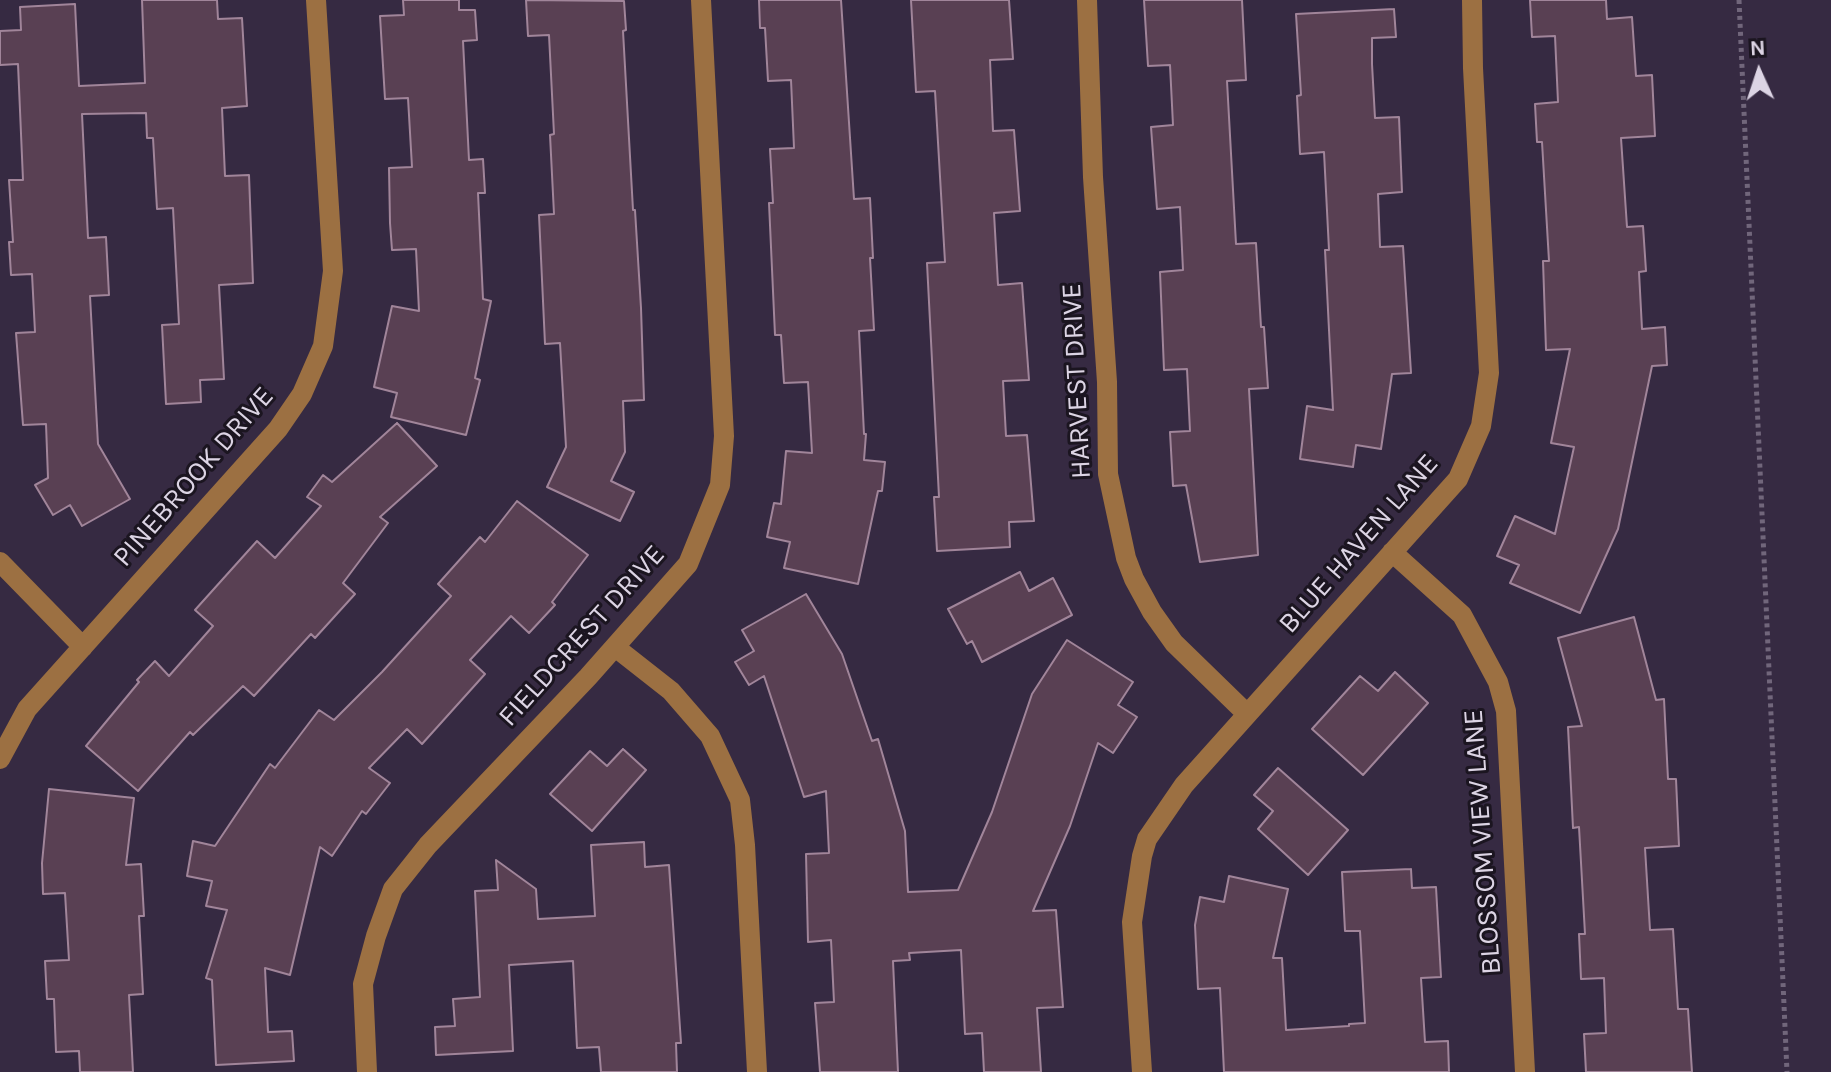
<!DOCTYPE html>
<style>
body{margin:0}
#map{position:relative;width:1831px;height:1072px;overflow:hidden;background:#362a42;font-family:Karla,sans-serif}
canvas{display:block}
.north{position:absolute;left:1719px;top:32px;width:80px;height:80px;-webkit-text-stroke:6px #1b1520;paint-order:stroke;rotate:357deg;font-size:22px;font-weight:700;line-height:32px;text-align:center;color:#dcd4e4}
.north::after{content:'';display:block;margin:auto;width:28px;height:36px;background:#dcd4e4;clip-path:polygon(50% 0,100% 100%,50% 72%,0 100%)}
</style>
<div id="map">
<canvas width="1831" height="1072"></canvas>
<div class="north">N</div>
</div>
<script>
const c = document.querySelector('canvas').getContext('2d');
c.lineJoin = 'round';
function paint(path, color) { c.fillStyle = color; c.fill(path, 'evenodd'); }
const shape = rows => new Path2D(rows.map(r => 'M' + r).join(''));
function strokePath(path, color, width, dash) { c.strokeStyle = color; c.lineWidth = width; c.lineCap = dash ? 'butt' : 'round'; c.setLineDash(dash || []); c.stroke(path); }
function write(font, color, halo, rows, align = 'center') {
  c.font = font + ' Karla,sans-serif'; c.lineWidth = 6; c.setLineDash([]); c.textBaseline = 'middle'; c.strokeStyle = halo; c.fillStyle = color; for (const [text, x, y, turn = 0] of rows) {
    c.save(); c.translate(x, y); c.rotate((+turn || 0) * Math.PI / 180); c.textAlign = isNaN(turn) ? turn : align; if (halo) c.strokeText(text, 0, 0); c.fillText(text, 0, 0); c.restore();
  }
}
const building = shape([
 [142,0,217,0,218,19,242,18,247,106,222,108,225,176,249,175,253,283,219,285,224,379,200,380,201,402,166,404,162,325,179,324,173,208,157,209,153,138,147,138,146,113,82,114,88,238,106,237,109,295,90,296,98,444,130,499,82,526,70,505,53,515,35,485,48,478,46,424,23,425,16,333,35,332,32,274,11,275,9,242,13,242,9,180,23,180,18,64,0,65,0,31,21,30,20,7,75,4,79,86,145,83,142,0],
 [403,0,459,0,459,10,475,10,477,40,463,41,469,160,483,159,485,193,478,193,483,299,491,301,475,378,480,380,466,435,391,417,397,393,374,387,392,306,419,311,416,249,392,250,390,223,389,168,412,167,408,98,385,99,380,16,404,15,403,0],
 [526,0,624,1,626,30,623,31,633,210,635,210,641,308,644,400,623,401,625,452,611,481,634,492,620,521,547,487,566,447,560,343,545,344,539,215,554,214,550,135,554,134,549,35,528,36,526,0],
 [759,0,841,0,854,199,870,198,873,258,870,258,874,330,859,331,864,434,866,434,864,460,885,462,882,491,878,491,858,584,784,568,790,542,767,537,774,503,781,504,786,451,812,453,808,382,784,383,781,335,775,335,769,203,773,203,770,149,794,148,791,80,768,81,765,28,760,28,759,0],
 [911,0,1009,0,1013,59,990,60,993,131,1014,130,1020,211,994,213,998,285,1022,283,1029,380,1003,381,1006,436,1027,435,1034,521,1009,522,1010,547,937,551,934,497,939,497,927,263,945,262,935,91,916,92,911,0],
 [1144,0,1242,0,1246,80,1227,81,1236,244,1256,243,1261,327,1264,327,1268,388,1249,389,1258,555,1200,562,1186,485,1173,486,1170,432,1190,431,1187,369,1164,370,1160,272,1183,270,1180,207,1157,209,1151,127,1173,125,1170,65,1148,66,1144,0],
 [1530,0,1606,0,1607,19,1632,17,1636,76,1652,75,1655,136,1621,138,1627,227,1643,226,1646,271,1639,272,1642,329,1665,327,1667,365,1652,366,1618,529,1580,613,1510,583,1519,565,1497,556,1515,516,1555,534,1574,447,1551,443,1570,349,1546,350,1543,261,1549,261,1542,142,1537,142,1535,104,1558,102,1555,36,1532,37,1530,0],
 [1394,9,1396,37,1372,38,1372,64,1375,118,1399,117,1402,192,1378,194,1380,247,1403,246,1411,373,1392,374,1381,449,1356,445,1353,467,1300,459,1307,406,1333,410,1325,250,1329,250,1324,152,1300,154,1297,96,1301,95,1296,14,1394,9],
 [397,423,437,466,380,517,388,523,343,583,355,594,315,638,311,634,254,696,243,686,193,735,190,732,138,791,86,746,139,682,137,680,155,661,169,676,213,626,195,610,257,541,275,558,321,506,307,497,323,475,332,482,397,423],
 [517,501,588,555,552,602,555,605,529,633,511,616,470,660,485,674,422,744,407,729,369,768,390,783,366,814,362,811,332,856,320,847,290,975,265,968,268,1032,292,1031,294,1061,216,1065,212,980,206,978,227,910,206,906,212,881,187,876,193,841,215,846,270,764,275,768,319,710,334,720,382,672,451,596,438,584,480,537,485,542,517,501],
 [1020,572,1029,591,1053,578,1072,615,982,662,972,641,967,644,948,609,1020,572],
 [806,594,842,654,872,741,878,739,905,831,908,892,958,890,992,812,1032,694,1067,640,1133,682,1118,705,1137,717,1113,753,1098,743,1070,826,1033,911,1056,910,1063,1007,1037,1008,1041,1072,984,1072,982,1033,965,1034,961,950,909,953,910,960,893,961,898,1072,820,1072,815,1003,834,1002,831,940,808,942,806,854,829,853,826,791,804,797,764,676,749,685,735,662,754,651,742,630,806,594],
 [1634,617,1656,700,1664,699,1668,779,1676,779,1679,846,1645,848,1650,930,1673,929,1678,1009,1688,1009,1692,1072,1586,1072,1584,1034,1606,1033,1604,978,1581,979,1579,934,1585,934,1579,827,1573,828,1568,727,1582,726,1558,638,1634,617],
 [1395,672,1428,703,1363,775,1312,729,1360,676,1378,691,1395,672],
 [623,749,646,770,592,831,550,794,590,751,607,766,623,749],
 [1278,768,1348,830,1308,875,1258,829,1273,811,1254,795,1278,768],
 [49,789,134,798,126,865,141,864,144,916,139,916,143,994,129,995,133,1072,80,1072,79,1051,56,1052,54,999,47,999,45,961,69,960,65,893,43,894,42,863,49,789],
 [644,842,645,867,669,865,681,1043,676,1043,677,1072,601,1072,599,1047,577,1048,573,961,509,965,513,1051,436,1055,435,1027,455,1026,453,999,480,997,475,891,498,890,496,860,536,889,538,919,595,916,591,845,644,842],
 [1411,869,1412,888,1436,887,1441,977,1421,978,1425,1042,1448,1041,1449,1072,1224,1072,1220,988,1198,989,1195,925,1200,897,1224,902,1229,876,1288,889,1273,958,1282,958,1286,1030,1349,1026,1349,1024,1365,1023,1360,931,1345,931,1342,872,1411,869]
]);
paint(building, '#594053');
strokePath(building, '#a1859a', 2);
strokePath(shape([
 [1739,0,1787,1072]
]), '#71667b', 5, [4, 4]);
strokePath(shape([
 [1087,0,1093,177,1107,382,1108,474,1126,558,1134,579,1152,612,1174,643,1247,714],
 [1392,552,1462,615,1498,682,1506,711,1525,1072],
 [0,562,83,647],
 [615,647,671,691,710,736,740,800,745,845,757,1072],
 [0,759,27,709,278,429,302,394,323,346,333,271,316,0],
 [367,1072,363,984,376,936,393,889,428,845,588,677,688,564,720,485,724,436,701,0],
 [1142,1072,1132,922,1142,856,1147,839,1184,785,1458,479,1481,426,1489,373,1473,68,1472,0]
]), '#9c7042', 20);
write('28px', '#dcd4e4', '#1b1520', [
 ["HARVEST DRIVE",1077,381,-93],
 ["PINEBROOK DRIVE",194,477,-49],
 ["BLUE HAVEN LANE",1359,544,-49],
 ["FIELDCREST DRIVE",582,636,-48],
 ["BLOSSOM VIEW LANE",1483,842,-94]
]);
</script>
